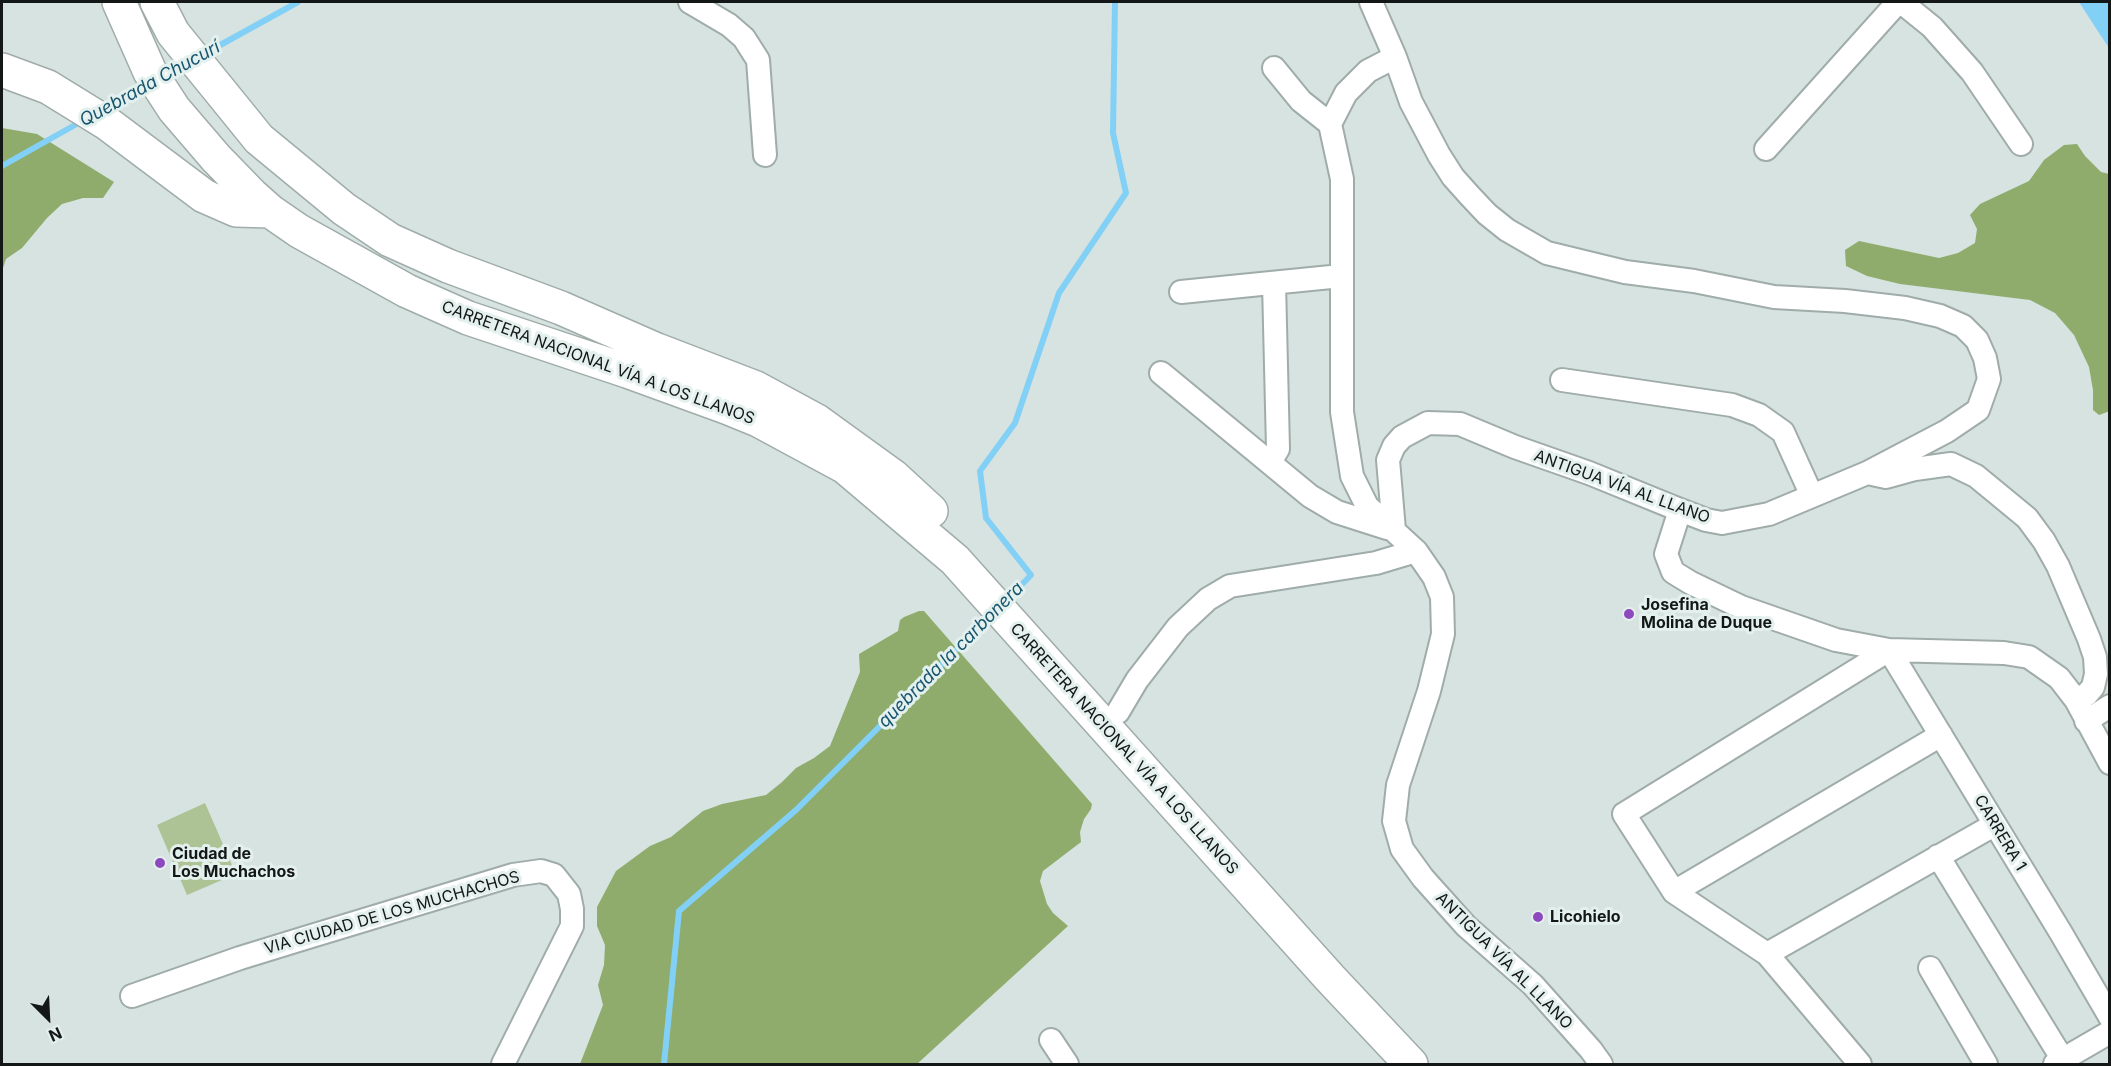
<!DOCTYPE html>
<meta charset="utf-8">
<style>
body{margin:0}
#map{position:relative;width:2111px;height:1066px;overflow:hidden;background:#d6e3e0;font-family:Inter,sans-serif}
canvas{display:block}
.frame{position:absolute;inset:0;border:3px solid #131716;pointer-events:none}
.north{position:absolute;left:18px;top:988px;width:60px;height:60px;-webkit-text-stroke:4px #e3f0ed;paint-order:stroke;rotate:156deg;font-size:16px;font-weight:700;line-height:24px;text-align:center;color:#131716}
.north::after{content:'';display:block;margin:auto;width:21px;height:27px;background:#131716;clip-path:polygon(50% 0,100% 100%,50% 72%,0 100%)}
</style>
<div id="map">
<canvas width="2111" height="1066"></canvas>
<div class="frame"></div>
<div class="north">N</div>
</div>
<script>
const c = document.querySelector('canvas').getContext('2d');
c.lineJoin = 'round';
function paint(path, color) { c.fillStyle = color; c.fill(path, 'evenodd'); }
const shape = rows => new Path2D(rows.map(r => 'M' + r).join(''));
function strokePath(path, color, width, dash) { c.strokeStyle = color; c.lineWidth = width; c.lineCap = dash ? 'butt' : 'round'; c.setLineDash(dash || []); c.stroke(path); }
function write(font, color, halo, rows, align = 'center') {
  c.font = font + ' Inter,sans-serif'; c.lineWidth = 6; c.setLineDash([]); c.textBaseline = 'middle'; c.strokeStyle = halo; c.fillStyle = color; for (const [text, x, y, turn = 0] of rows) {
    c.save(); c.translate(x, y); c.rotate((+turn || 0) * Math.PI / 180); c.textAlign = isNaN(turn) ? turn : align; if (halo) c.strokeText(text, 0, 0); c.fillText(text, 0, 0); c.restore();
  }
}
paint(shape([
 [205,803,236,874,187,895,157,825]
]), '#aec395');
paint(shape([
 [2,128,37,134,114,182,103,198,83,198,62,204,47,218,22,248,6,259,2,271],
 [2077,144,2085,156,2101,172,2109,174,2110,411,2099,415,2093,410,2093,390,2089,367,2074,335,2055,313,2030,300,1900,284,1867,276,1846,266,1845,250,1859,241,1939,258,1958,253,1975,243,1977,229,1970,215,1980,204,2029,181,2044,160,2064,145],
 [919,611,924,611,1092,804,1091,809,1084,819,1080,832,1081,842,1043,871,1040,881,1047,904,1053,913,1068,926,917,1064,580,1064,603,1005,598,985,604,965,605,945,597,926,597,907,616,871,650,846,671,837,703,811,722,804,766,795,782,782,796,768,814,758,830,746,860,672,859,654,898,631,900,620,904,617]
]), '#8fac6c');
paint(shape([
 [2079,2,2109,2,2109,48,2099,33]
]), '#83d0f7');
strokePath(shape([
 [204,54,298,2],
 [165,76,185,64],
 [104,109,148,85],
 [2,166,82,121],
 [1005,602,1031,575,986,518,980,471,1015,423,1059,293,1126,193,1113,133,1115,2],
 [664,1064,679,911,796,810,991,615]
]), '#83d0f7', 6);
const minor = shape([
 [690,2,729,25,744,38,758,60,765,155],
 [1371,2,1395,57,1411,102,1439,155,1453,177,1470,196,1487,214,1507,230,1547,253,1625,272,1694,281,1774,297,1845,301,1905,308,1940,316,1963,326,1977,340,1985,358,1989,379,1978,410,1947,431,1867,473,1769,514,1722,523,1706,520,1680,510,1589,473,1515,447,1460,424,1428,423,1402,437,1394,446,1388,460,1394,530],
 [1901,2,1932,27,1972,72,2021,144],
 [1395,57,1368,71,1346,93,1330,124,1342,179,1342,412,1352,476,1367,506,1416,551,1434,577,1442,597,1443,634,1429,691,1398,785,1394,821,1402,849,1423,878,1466,926,1533,985,1591,1050,1601,1064],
 [1274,68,1301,101,1330,124],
 [1766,149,1898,2],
 [1181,292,1341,276],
 [1161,373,1310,496,1337,512,1387,528],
 [1562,380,1732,405,1759,415,1783,432,1812,496],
 [1270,462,1278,449,1274,283],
 [1872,474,1886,477,1915,469,1951,464,1976,476,2027,518,2044,541,2058,566,2089,639,2095,657,2096,674,2093,687,2087,694,2076,700],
 [1680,510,1666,554,1673,572,1691,583,1741,607,1836,640,1889,650,2004,653,2029,657,2059,678,2076,700,2110,763],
 [1118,712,1137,680,1178,627,1208,599,1230,586,1376,563,1416,551],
 [2086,721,2110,706],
 [1938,856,2063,1060],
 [1674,892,1941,735],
 [1767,954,1994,825],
 [1930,968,1986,1064],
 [132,996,240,958,305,938,513,875,541,871,554,875,569,894,572,909,572,926,503,1064],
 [1051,1040,1067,1064],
 [1860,1064,1767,954,1674,892,1624,814,1889,650,2061,933,2110,1017],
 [2055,1064,2110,1032]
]);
const highway = shape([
 [119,2,150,72,174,109,216,158,252,195,270,211,299,231,407,291,468,318,627,371,726,407,758,420,845,467,955,560,1330,978,1411,1064],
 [157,2,173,33,259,139,344,209,390,240,448,266,561,308,657,350,756,388,817,421,893,476,931,511],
 [2,70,48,87,108,124,204,196,236,210,270,211]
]);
strokePath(minor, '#9faca9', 26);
strokePath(highway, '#9faca9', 36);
strokePath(minor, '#fff', 22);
strokePath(highway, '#fff', 33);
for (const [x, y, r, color] of [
 [1629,614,6,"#8d4abf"],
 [160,863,6,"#8d4abf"],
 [1538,917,6,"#8d4abf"]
]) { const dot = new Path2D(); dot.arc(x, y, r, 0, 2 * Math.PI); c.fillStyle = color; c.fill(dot); strokePath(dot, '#e3f0ed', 2); }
write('16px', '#131716', '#e3f0ed', [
 ["CARRETERA NACIONAL VÍA A LOS LLANOS",598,363,20],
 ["ANTIGUA VÍA AL LLANO",1622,487,20],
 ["CARRETERA NACIONAL VÍA A LOS LLANOS",1124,749,48],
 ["CARRERA 1",2000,833,59],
 ["VIA CIUDAD DE LOS MUCHACHOS",392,913,-16],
 ["ANTIGUA VÍA AL LLANO",1504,961,45]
]);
write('bold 16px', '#131716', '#e3f0ed', [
 ["Josefina",1641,605],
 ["Molina de Duque",1641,623],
 ["Ciudad de",172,854],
 ["Los Muchachos",172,872],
 ["Licohielo",1550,917]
], 'left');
write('italic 18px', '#17556f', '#e3f0ed', [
 ["Quebrada Chucurí",150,84,-29],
 ["quebrada la carbonera",951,655,-45]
]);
</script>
